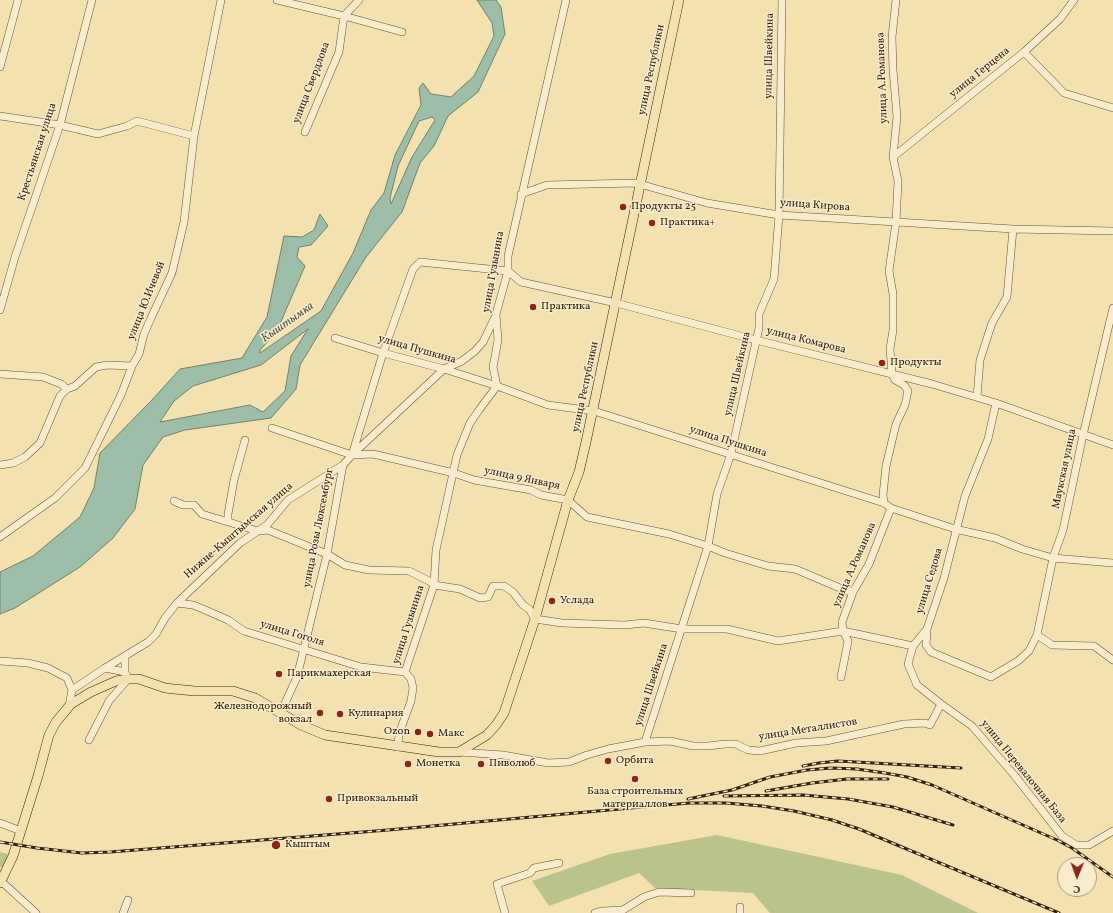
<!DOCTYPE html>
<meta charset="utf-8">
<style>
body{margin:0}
#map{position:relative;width:1113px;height:913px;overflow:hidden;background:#f4e1b0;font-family:Vollkorn,serif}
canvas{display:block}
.north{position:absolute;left:1057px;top:857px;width:40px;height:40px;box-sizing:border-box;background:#f8eccc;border:1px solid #a99b80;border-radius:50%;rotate:181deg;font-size:11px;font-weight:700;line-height:16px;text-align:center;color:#33220f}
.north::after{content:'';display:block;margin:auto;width:14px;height:18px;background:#8f2418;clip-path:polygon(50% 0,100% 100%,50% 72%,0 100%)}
</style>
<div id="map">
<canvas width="1113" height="913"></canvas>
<div class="north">С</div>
</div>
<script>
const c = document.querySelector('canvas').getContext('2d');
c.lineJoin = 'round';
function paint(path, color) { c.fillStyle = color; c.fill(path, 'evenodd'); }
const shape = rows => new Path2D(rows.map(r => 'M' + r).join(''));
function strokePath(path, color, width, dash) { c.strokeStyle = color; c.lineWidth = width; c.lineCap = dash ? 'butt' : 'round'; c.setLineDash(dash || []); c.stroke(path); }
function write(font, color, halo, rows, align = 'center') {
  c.font = font + ' Vollkorn,serif'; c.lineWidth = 3; c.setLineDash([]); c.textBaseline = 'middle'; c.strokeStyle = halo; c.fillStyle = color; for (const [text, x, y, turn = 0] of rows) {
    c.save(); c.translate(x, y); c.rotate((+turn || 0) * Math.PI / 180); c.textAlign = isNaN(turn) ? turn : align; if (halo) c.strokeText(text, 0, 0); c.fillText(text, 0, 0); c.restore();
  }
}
paint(shape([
 [717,835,902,875,978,913,770,913,753,893,655,888,639,873,549,906,532,881,610,854],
 [0,852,8,854,4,867,0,867]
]), '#bbc38c');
const water = shape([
 [477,0,496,0,501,7,505,34,478,92,448,116,434,146,420,163,402,212,366,257,300,365,296,389,271,418,185,430,163,437,143,465,135,509,113,538,80,567,15,608,0,614,0,572,33,556,80,517,94,488,100,453,152,400,180,369,242,358,267,317,284,236,302,237,314,230,320,214,328,226,311,245,299,247,297,257,305,266,276,333,260,350,260,353,321,311,353,253,371,210,384,193,395,155,421,105,419,88,423,83,431,94,451,97,474,76,494,36,492,23,477,0],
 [432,117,435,120,412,157,391,204,390,198,398,166,419,121,432,117],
 [308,329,291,356,285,391,263,412,250,405,160,422,174,401,193,386,261,365,308,329]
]);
paint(water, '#9cbea8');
strokePath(water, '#72806b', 1);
const minor = shape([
 [277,0,344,16,402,32],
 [1024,52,1064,93,1113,108],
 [0,67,18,0],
 [0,116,60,125,98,134,127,126,137,121,194,136],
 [305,132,339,52,344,16,359,0],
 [893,157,1024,52,1060,19,1074,0],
 [521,194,547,185,636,183,707,203,779,215,1013,229,1113,231],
 [0,310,15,257,60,125,92,0],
 [335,338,383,353,444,369,497,386,548,405,594,411,884,503,891,508,955,529,995,538,1022,549,1053,558,1113,563],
 [0,374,43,377,61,384,67,389],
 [977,397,980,360,992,323,1007,297,1013,229],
 [272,428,352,455,373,454,454,473,474,480,531,490,541,495,568,500,587,517,669,534,708,546,725,553,768,566,795,569,847,591,853,592],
 [354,453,444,369,462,361,475,351,483,342,496,315],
 [0,465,13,463,25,457,40,443,60,396,67,389,75,386,96,367,107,365,132,366],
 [174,501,183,505,194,505,202,514,258,531,268,530,327,554,345,565,369,570,409,571,429,581,434,585,460,589,480,598,488,597,493,586,504,586,513,592,523,605,529,609,535,619,562,623,625,625,644,623,682,629,727,629,778,641,843,631,913,646],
 [884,503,883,495,886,466,896,424,905,405,908,391,904,385,895,380,892,374,890,349,893,330,893,294,889,271,896,222,898,181,893,157,897,117,893,70,892,37,896,0],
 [228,522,228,514,234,480,245,440],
 [0,537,55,498,85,468,121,395,132,366,139,354,144,334,151,318,172,273,184,222,194,136,221,0],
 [177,603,193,605,203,609,228,620,244,631,361,667,405,672],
 [927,630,926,645,931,652,991,677,1018,661,1029,651,1037,635,1053,558,1063,530,1083,435,1113,308],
 [1037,635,1052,645,1094,646,1113,660],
 [0,661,28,663,48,668,67,678,72,690],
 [105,668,125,672],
 [841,677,848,641,843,631,842,622,853,592,869,564,891,508],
 [941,704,972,726,1015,776,1062,836,1076,845,1089,845,1113,831],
 [69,706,72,690,105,668,148,642,156,634,165,618,177,603,240,543,267,525,288,500,343,465],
 [281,712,297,677,327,554,343,465,352,455,383,353,413,269,420,262,508,271,521,282,616,303,756,340,932,384,996,403,1113,445],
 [89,740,109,701,128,679,125,672,125,656],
 [645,742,708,546,717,494,731,454,759,328,759,314,774,279,779,215,782,0],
 [397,747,400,731,411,701,413,688,411,679,405,672,434,585,436,550,457,455,470,423,479,410,497,386,493,367,498,340,496,314,508,271,508,256,566,0],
 [459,752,503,755,548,763,569,762,587,755,608,749,645,742,670,741,693,746,708,746,725,744,736,744,748,750,760,751,796,743,826,741,904,724,925,723,930,725,941,704,917,685,908,664,913,646,927,629,944,578,965,496,988,439,996,403],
 [0,823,21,831],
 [1,881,36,913],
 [123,913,128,900],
 [505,913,497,884,530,873,534,868,559,863],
 [595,913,603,911,623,910,644,897,659,892,691,893],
 [740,913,740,907]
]);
const major = shape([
 [0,883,13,856,38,776,49,735,56,722,71,704,91,692,116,681,128,679,139,679,165,688,174,689,195,691,233,691,255,698,301,725,325,735,439,752,459,752,487,735,496,725,504,713,535,619,568,500,579,472,586,442,679,0]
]);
strokePath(minor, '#635237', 8);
strokePath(major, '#33220f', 10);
strokePath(minor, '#f8eccc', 7);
strokePath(major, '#f4e1b0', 9);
const rail = shape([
 [803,766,819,763,838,761,961,768],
 [766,791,812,783,847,779,888,779],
 [724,796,803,795,848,799,893,807,953,825],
 [688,799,732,790,770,777,807,770,831,768,857,769,885,773,907,777,932,785,1057,840,1072,848,1113,877],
 [0,842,37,848,82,853,110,852,388,830,653,806,690,803,726,803,762,806,794,811,832,820,859,829,1059,913]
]);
strokePath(rail, '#33220f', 3);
strokePath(rail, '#f8eccc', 1.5, [4.5]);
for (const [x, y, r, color] of [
 [623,207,4,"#8f2418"],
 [652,223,4,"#8f2418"],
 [533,307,4,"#8f2418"],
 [882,363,4,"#8f2418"],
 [552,601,4,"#8f2418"],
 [279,674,4,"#8f2418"],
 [320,713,4,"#8f2418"],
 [340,714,4,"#8f2418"],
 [418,732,4,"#8f2418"],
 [430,734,4,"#8f2418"],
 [608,761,4,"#8f2418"],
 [408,764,4,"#8f2418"],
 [481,764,4,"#8f2418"],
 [635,779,4,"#8f2418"],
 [329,799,4,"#8f2418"],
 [276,845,5,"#8f2418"]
]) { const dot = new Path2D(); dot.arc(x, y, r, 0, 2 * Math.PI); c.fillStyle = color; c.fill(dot); strokePath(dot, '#f8eccc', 1.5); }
write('11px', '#33220f', '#f8eccc', [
 ["улица Швейкина",770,56,-89],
 ["улица Республики",652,70,-78],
 ["улица Герцена",980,73,-39],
 ["улица А.Романова",883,78,-92],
 ["улица Свердлова",312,83,-69],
 ["Крестьянская улица",38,152,-72],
 ["улица Кирова",815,206,4],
 ["улица Гузынина",494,272,-80],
 ["улица Ю.Ичевой",147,301,-68],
 ["улица Комарова",806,341,14],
 ["улица Пушкина",417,350,16],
 ["улица Швейкина",738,374,-77],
 ["улица Республики",586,387,-78],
 ["улица Пушкина",728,442,18],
 ["Маукская улица",1065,469,-78],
 ["улица 9 Января",522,479,12],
 ["улица Розы Люксембург",319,528,-79],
 ["Нижне-Кыштымская улица",239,531,-41],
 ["улица А.Романова",855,565,-66],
 ["улица Седова",930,581,-73],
 ["улица Гузынина",409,625,-72],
 ["улица Гоголя",292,634,17],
 ["улица Швейкина",652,685,-72],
 ["улица Металлистов",808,730,-9],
 ["улица Перевалочная База",1023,772,51]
]);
write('11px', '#33220f', '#f8eccc', [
 ["Продукты 25",631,207],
 ["Практика+",660,223],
 ["Практика",541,307],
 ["Продукты",890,363],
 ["Услада",560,601],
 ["Парикмахерская",287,674],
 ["Железнодорожный",312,707,"right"],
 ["вокзал",312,720,"right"],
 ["Кулинария",348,714],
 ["Ozon",410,732,"right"],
 ["Макс",438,734],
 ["Орбита",616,761],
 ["Монетка",416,764],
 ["Пиволюб",489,764],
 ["База cтроительных",635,792,"center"],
 ["материаллов",635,805,"center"],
 ["Привокзальный",337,799],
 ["Кыштым",285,845]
], 'left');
write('italic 12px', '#52513d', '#f8eccc', [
 ["Кыштымка",288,323,-35]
]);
</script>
